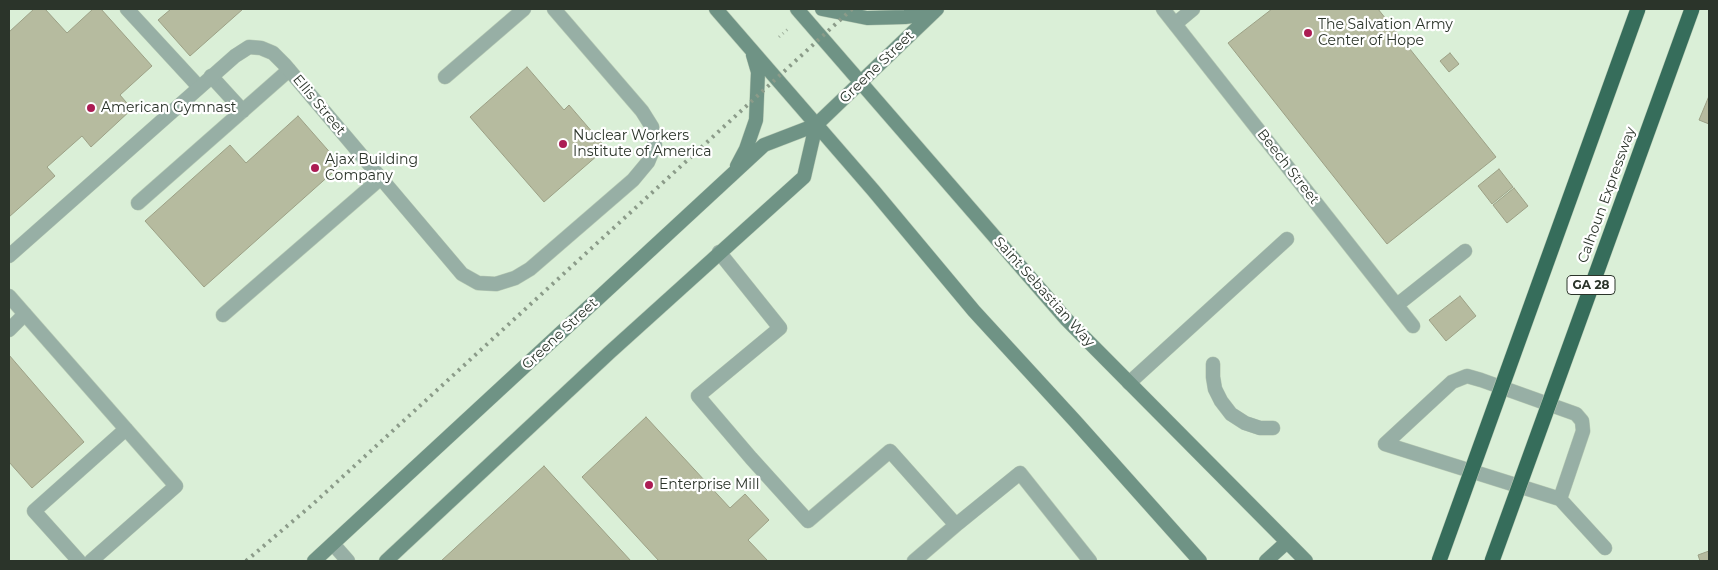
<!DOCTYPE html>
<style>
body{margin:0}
#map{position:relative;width:1718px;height:570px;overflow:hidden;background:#daefd7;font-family:Montserrat,sans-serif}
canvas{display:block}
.frame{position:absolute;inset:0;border:10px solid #2b342a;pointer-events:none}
</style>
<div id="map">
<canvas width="1718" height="570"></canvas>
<div class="frame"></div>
</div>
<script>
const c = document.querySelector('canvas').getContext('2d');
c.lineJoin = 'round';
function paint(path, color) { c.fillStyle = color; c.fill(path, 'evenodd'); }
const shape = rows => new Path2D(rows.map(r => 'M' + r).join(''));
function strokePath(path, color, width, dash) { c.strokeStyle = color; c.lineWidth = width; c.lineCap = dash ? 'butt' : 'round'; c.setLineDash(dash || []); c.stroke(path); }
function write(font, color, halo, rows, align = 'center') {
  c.font = font + ' Montserrat,sans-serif'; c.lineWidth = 4.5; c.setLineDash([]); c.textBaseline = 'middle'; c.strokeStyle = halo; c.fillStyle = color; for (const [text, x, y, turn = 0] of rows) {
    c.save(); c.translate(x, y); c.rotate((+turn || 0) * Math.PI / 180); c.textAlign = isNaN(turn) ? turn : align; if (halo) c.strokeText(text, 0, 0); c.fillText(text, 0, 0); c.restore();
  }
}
const building = shape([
 [34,9,45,9,67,33,93,9,101,9,152,66,120,95,132,109,91,147,82,136,47,167,55,176,9,217,9,32,34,9],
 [171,9,243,9,190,56,158,20,171,9],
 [1272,9,1378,9,1496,157,1387,244,1228,43,1272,9],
 [1450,53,1459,64,1449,72,1440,61,1450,53],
 [527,67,564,110,569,105,606,148,544,202,470,117,527,67],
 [1709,96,1709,124,1699,120,1709,96],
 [298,116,341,165,204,287,145,221,230,145,246,163,298,116],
 [1499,169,1513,187,1492,204,1478,186,1499,169],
 [1514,188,1528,206,1507,223,1493,205,1514,188],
 [1460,296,1476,316,1446,341,1429,320,1460,296],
 [9,355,84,442,32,488,9,462,9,355],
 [646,417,730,508,745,494,769,520,748,540,768,561,659,561,582,477,646,417],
 [544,466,631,561,441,561,544,466],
 [1709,551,1709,561,1700,561,1698,555,1709,551]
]);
paint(building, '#b6bb9f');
strokePath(building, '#9ca085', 1);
const service = shape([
 [127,9,199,87],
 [1175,24,1193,9],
 [211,76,243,111],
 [445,77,524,9],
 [138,203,289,70],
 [719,252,780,328,698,396,751,458,808,521,890,451,956,525],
 [9,296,176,486,91,561],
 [1397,305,1465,251],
 [223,315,381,178],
 [9,330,25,314],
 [1213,364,1213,377,1215,389,1221,401,1231,414,1245,423,1260,428,1273,428],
 [1129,383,1287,239],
 [1560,499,1583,431,1582,421,1576,414,1481,380,1467,376,1452,382,1385,444,1560,499,1605,548],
 [79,561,34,511,126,429],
 [914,561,956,525,1020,473,1090,561]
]);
const minor = shape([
 [1163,9,1413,326],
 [9,256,235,56,249,47,261,48,273,53,285,65,462,274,478,283,496,284,515,278,530,269,633,180,648,162,655,145,652,127,642,111,554,9],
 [333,544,348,561]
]);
const secondary = shape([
 [716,9,873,190,974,311,1075,421,1200,561],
 [797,9,1066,319,1306,561],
 [822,9,867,18,905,17,933,13],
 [737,166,746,149,756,120,758,72,753,55],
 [314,561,764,145,816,125,937,9],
 [386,561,609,353,804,177,816,125],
 [1266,561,1287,542]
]);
strokePath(service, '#b7cab4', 15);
strokePath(minor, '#b7cab4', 15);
strokePath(secondary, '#b7cab4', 15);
strokePath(shape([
 [779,37,788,29]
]), '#a0b19e', 3, [1, 4]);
strokePath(service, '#97afa5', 14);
strokePath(minor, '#97afa5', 14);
strokePath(secondary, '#6f9385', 14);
strokePath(shape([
 [246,561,313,504,852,9]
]), '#8b9b89', 4, [2.5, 5]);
const motorwayBridge = shape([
 [1439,561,1638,9],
 [1492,561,1692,9]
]);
strokePath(motorwayBridge, '#b7cab4', 16, []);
strokePath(motorwayBridge, '#366d5b', 15);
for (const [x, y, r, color] of [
 [1308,33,5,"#ac1c53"],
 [91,108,5,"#ac1c53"],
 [563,144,5,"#ac1c53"],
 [315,168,5,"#ac1c53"],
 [649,485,5,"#ac1c53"]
]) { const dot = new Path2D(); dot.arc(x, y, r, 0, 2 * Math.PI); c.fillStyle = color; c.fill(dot); strokePath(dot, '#fff', 2); }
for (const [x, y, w] of [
 [1591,285,48]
]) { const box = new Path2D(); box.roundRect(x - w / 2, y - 9.5, w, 19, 4); c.fillStyle = '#fff'; c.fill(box); strokePath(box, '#2b342a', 1); }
write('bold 12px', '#2b342a', null, [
 ["GA 28",1591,285]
]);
write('14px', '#2b342a', '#fff', [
 ["The Salvation Army",1318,25],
 ["Center of Hope",1318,41],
 ["American Gymnast",101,108],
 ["Nuclear Workers",573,136],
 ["Institute of America",573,152],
 ["Ajax Building",325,160],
 ["Company",325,176],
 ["Enterprise Mill",659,485]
], 'left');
write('14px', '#2b342a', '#fff', [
 ["Greene Street",877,67,-44],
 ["Ellis Street",319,105,50],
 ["Beech Street",1288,167,52],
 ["Calhoun Expressway",1607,195,-70],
 ["Saint Sebastian Way",1044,292,48],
 ["Greene Street",560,334,-43]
]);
</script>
